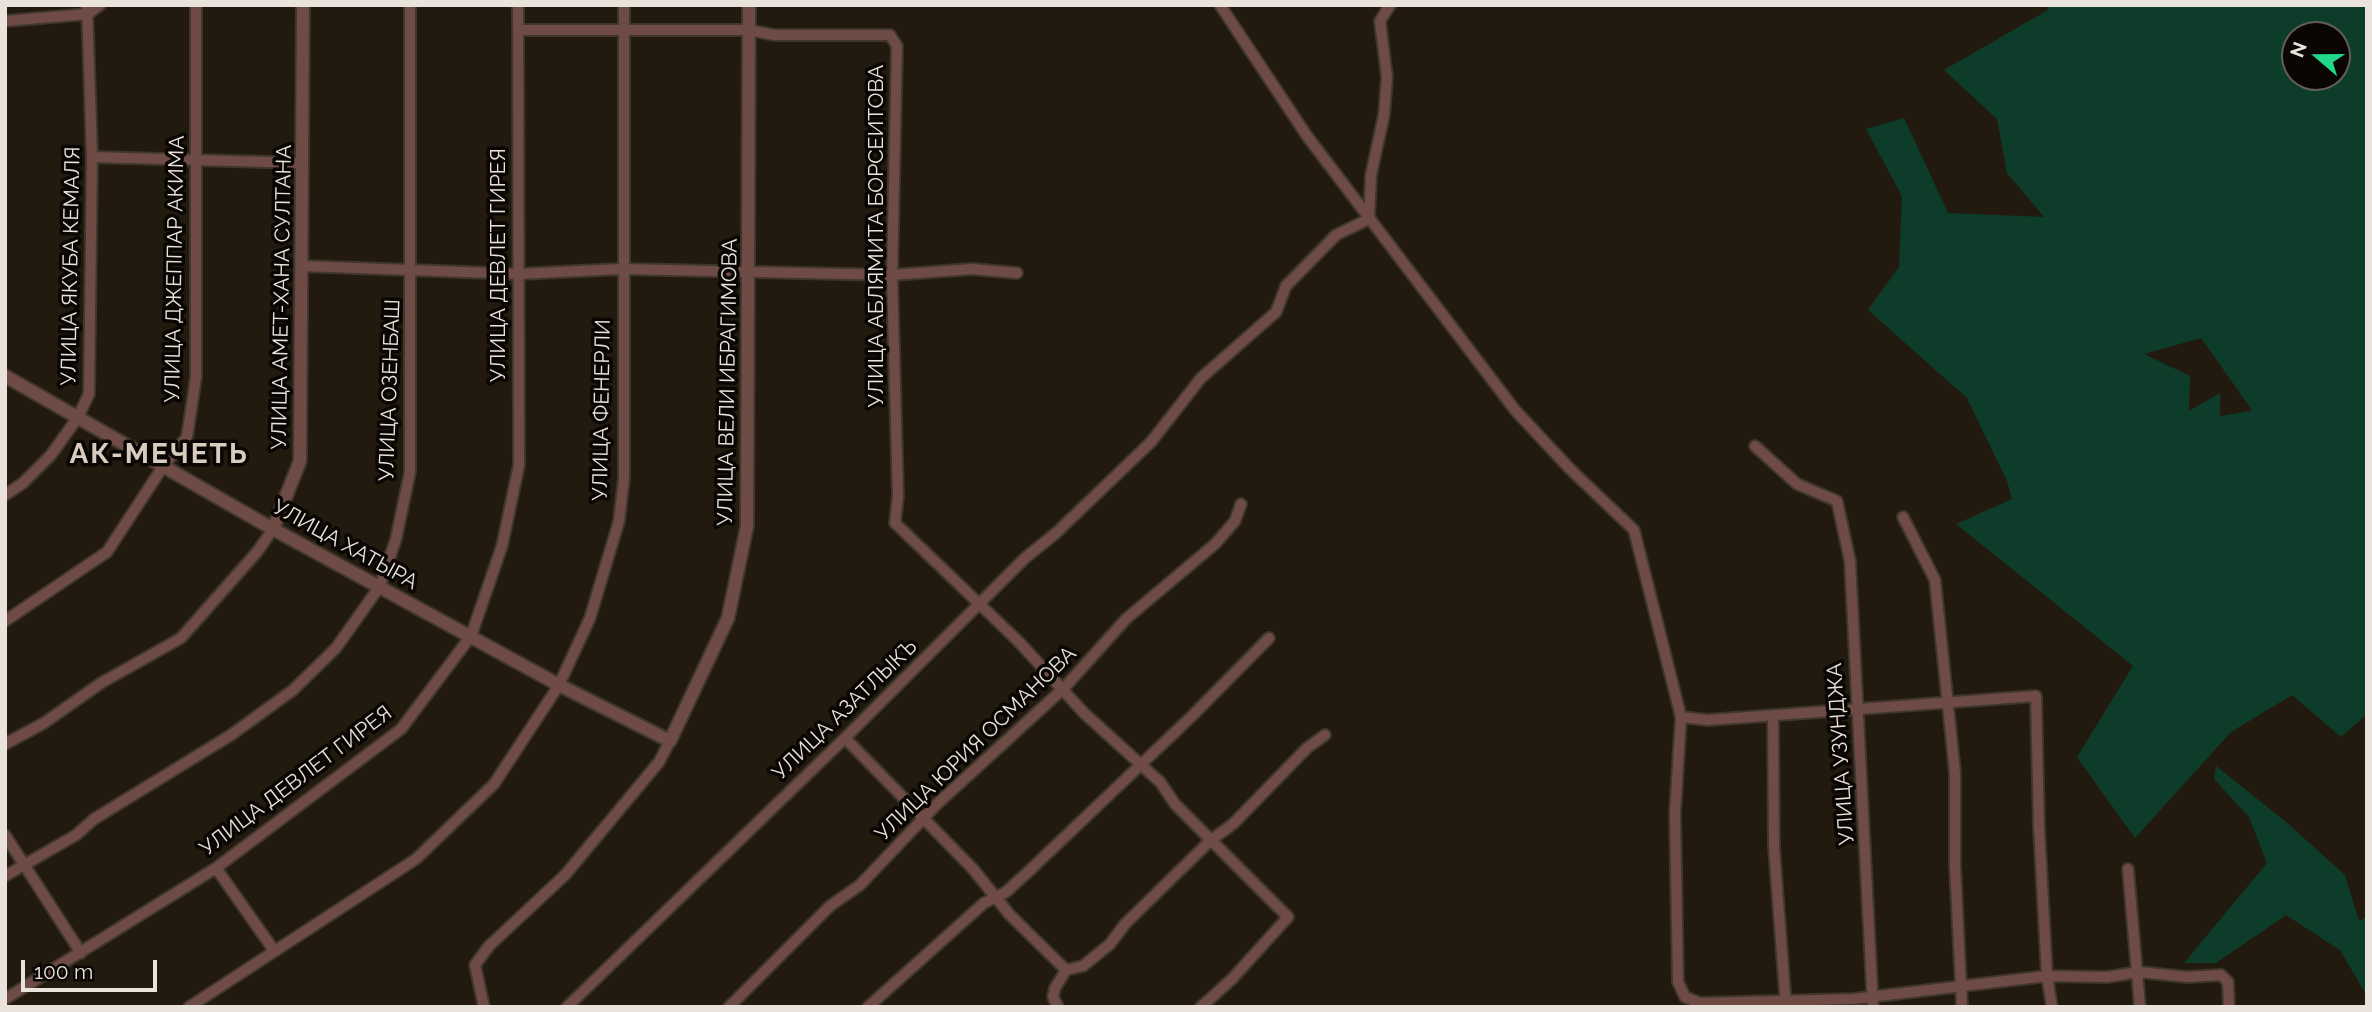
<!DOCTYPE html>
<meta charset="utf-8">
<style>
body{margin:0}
#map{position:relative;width:2372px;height:1012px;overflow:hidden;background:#231a0f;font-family:Raleway,sans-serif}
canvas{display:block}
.frame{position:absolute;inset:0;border:7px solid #e9e3dc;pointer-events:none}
.north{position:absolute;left:2281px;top:21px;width:70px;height:70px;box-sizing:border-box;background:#090603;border:2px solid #635e5a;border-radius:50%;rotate:290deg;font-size:19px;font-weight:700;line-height:28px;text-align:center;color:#e9e3dc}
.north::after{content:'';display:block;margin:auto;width:24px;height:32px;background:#22d887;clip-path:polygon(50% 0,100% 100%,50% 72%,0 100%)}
.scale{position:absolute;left:21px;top:960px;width:136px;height:32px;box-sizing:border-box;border:4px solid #e9e3dc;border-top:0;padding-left:9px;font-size:21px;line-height:24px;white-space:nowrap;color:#e9e3dc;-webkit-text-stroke:5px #090603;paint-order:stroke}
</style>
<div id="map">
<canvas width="2372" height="1012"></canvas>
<div class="frame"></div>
<div class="north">N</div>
<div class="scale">100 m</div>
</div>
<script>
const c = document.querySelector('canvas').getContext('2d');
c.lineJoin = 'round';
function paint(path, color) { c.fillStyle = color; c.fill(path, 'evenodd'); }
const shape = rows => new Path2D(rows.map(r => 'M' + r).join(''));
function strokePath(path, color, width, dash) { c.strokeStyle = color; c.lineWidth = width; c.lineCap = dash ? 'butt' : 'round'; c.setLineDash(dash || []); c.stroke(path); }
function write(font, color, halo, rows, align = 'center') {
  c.font = font + ' Raleway,sans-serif'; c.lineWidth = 7; c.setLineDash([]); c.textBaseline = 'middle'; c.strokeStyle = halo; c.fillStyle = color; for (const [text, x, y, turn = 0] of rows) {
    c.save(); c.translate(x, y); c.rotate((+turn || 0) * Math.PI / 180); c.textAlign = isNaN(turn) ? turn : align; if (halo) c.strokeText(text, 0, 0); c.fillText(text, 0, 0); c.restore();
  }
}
paint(shape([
 [2046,5,2367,5,2367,714,2341,737,2292,695,2231,732,2135,838,2077,757,2133,666,1956,524,2012,499,2007,481,1967,398,1868,310,1899,267,1902,196,1866,129,1904,118,1948,213,2044,217,2007,173,1997,119,1944,70,2048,10],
 [2295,35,2337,35,2337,77,2295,77],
 [2201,338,2252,410,2251,411,2220,416,2220,393,2189,411,2190,376,2144,354],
 [2216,766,2286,822,2345,875,2359,921,2367,917,2367,996,2340,950,2286,915,2216,963,2184,963,2267,863,2249,817,2214,779]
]), '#0d3d2a');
const minor = shape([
 [1220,5,1307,136,1515,410,1570,469,1634,530,1681,717,1675,813,1678,982,1685,997,1700,1003,1853,999,2047,976,2107,977,2139,972,2187,977,2221,975,2228,982,2229,1007],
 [5,21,88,14,100,5],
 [518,30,749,30,774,35,890,35,897,46,892,275,898,496,895,523,1019,642,1084,713,1160,782,1175,804,1288,917,1232,979,1201,1007],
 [92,157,303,163],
 [302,266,518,274,622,269,892,275,972,269,1017,273],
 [1755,446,1797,484,1837,501,1850,561,1873,1007],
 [5,495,23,483,51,455,78,417,89,394,92,157,87,5],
 [1903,517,1935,580,1955,773,1955,865,1962,1007],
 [5,621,107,552,164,465,187,437,196,377,196,5],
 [1773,715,1774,847,1786,1007],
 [1681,717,1708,720,2036,696,2039,827,2047,976,2052,1007],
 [845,738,973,869,1010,915,1066,970,1055,988,1053,997,1058,1007],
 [5,744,44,723,101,683,181,638,257,552,273,529],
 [5,835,81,953],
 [216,868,273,949],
 [2128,869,2140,1007],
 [5,876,76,835,94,819,231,735,293,690,336,648,380,586,396,539,410,472,410,5],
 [1066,970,1083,966,1110,944,1125,924,1211,840,1233,824,1307,748,1325,735],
 [5,999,216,868,401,729,471,636,502,546,519,465,518,5],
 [189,1007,416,859,494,784,559,685,590,618,619,521,624,478,624,5],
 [484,1007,475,965,489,946,565,875,659,762,670,741],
 [567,1007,845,738,1025,558,1056,533,1151,442,1201,378,1276,312,1286,286,1336,235,1369,219,1371,175,1384,115,1387,77,1380,21,1390,5],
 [729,1007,830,906,860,885,937,804,1064,688,1126,619,1215,544,1235,521,1241,504],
 [868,1007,984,903,1006,892,1029,871,1193,715,1269,638]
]);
const tertiary = shape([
 [5,376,273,529,559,685,670,741,728,618,747,526,749,5],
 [273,529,300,461,303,5]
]);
strokePath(minor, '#3f362c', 14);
strokePath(tertiary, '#3f362c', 16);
strokePath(minor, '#6e4b45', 10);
strokePath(tertiary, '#6e4b45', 12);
write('21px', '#e9e3dc', '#090603', [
 ["УЛИЦА АБЛЯМИТА БОРСЕИТОВА",877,236,-90],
 ["УЛИЦА ДЕВЛЕТ ГИРЕЯ",499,265,-90],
 ["УЛИЦА ЯКУБА КЕМАЛЯ",71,266,-89],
 ["УЛИЦА ДЖЕППАР АКИМА",175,269,-89],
 ["УЛИЦА АМЕТ-ХАНА СУЛТАНА",282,297,-89],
 ["УЛИЦА ВЕЛИ ИБРАГИМОВА",728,382,-89],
 ["УЛИЦА ОЗЕНБАШ",390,390,-88],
 ["УЛИЦА ФЕНЕРЛИ",602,410,-89],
 ["УЛИЦА ХАТЫРА",345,545,29],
 ["УЛИЦА АЗАТЛЫКЪ",845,710,-44],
 ["УЛИЦА ЮРИЯ ОСМАНОВА",976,744,-44],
 ["УЛИЦА УЗУНДЖА",1841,754,-94],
 ["УЛИЦА ДЕВЛЕТ ГИРЕЯ",296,781,-37]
]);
c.letterSpacing = '2px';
write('bold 28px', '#d7ccbd', '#090603', [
 ["АК-МЕЧЕТЬ",159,455]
]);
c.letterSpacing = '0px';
</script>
